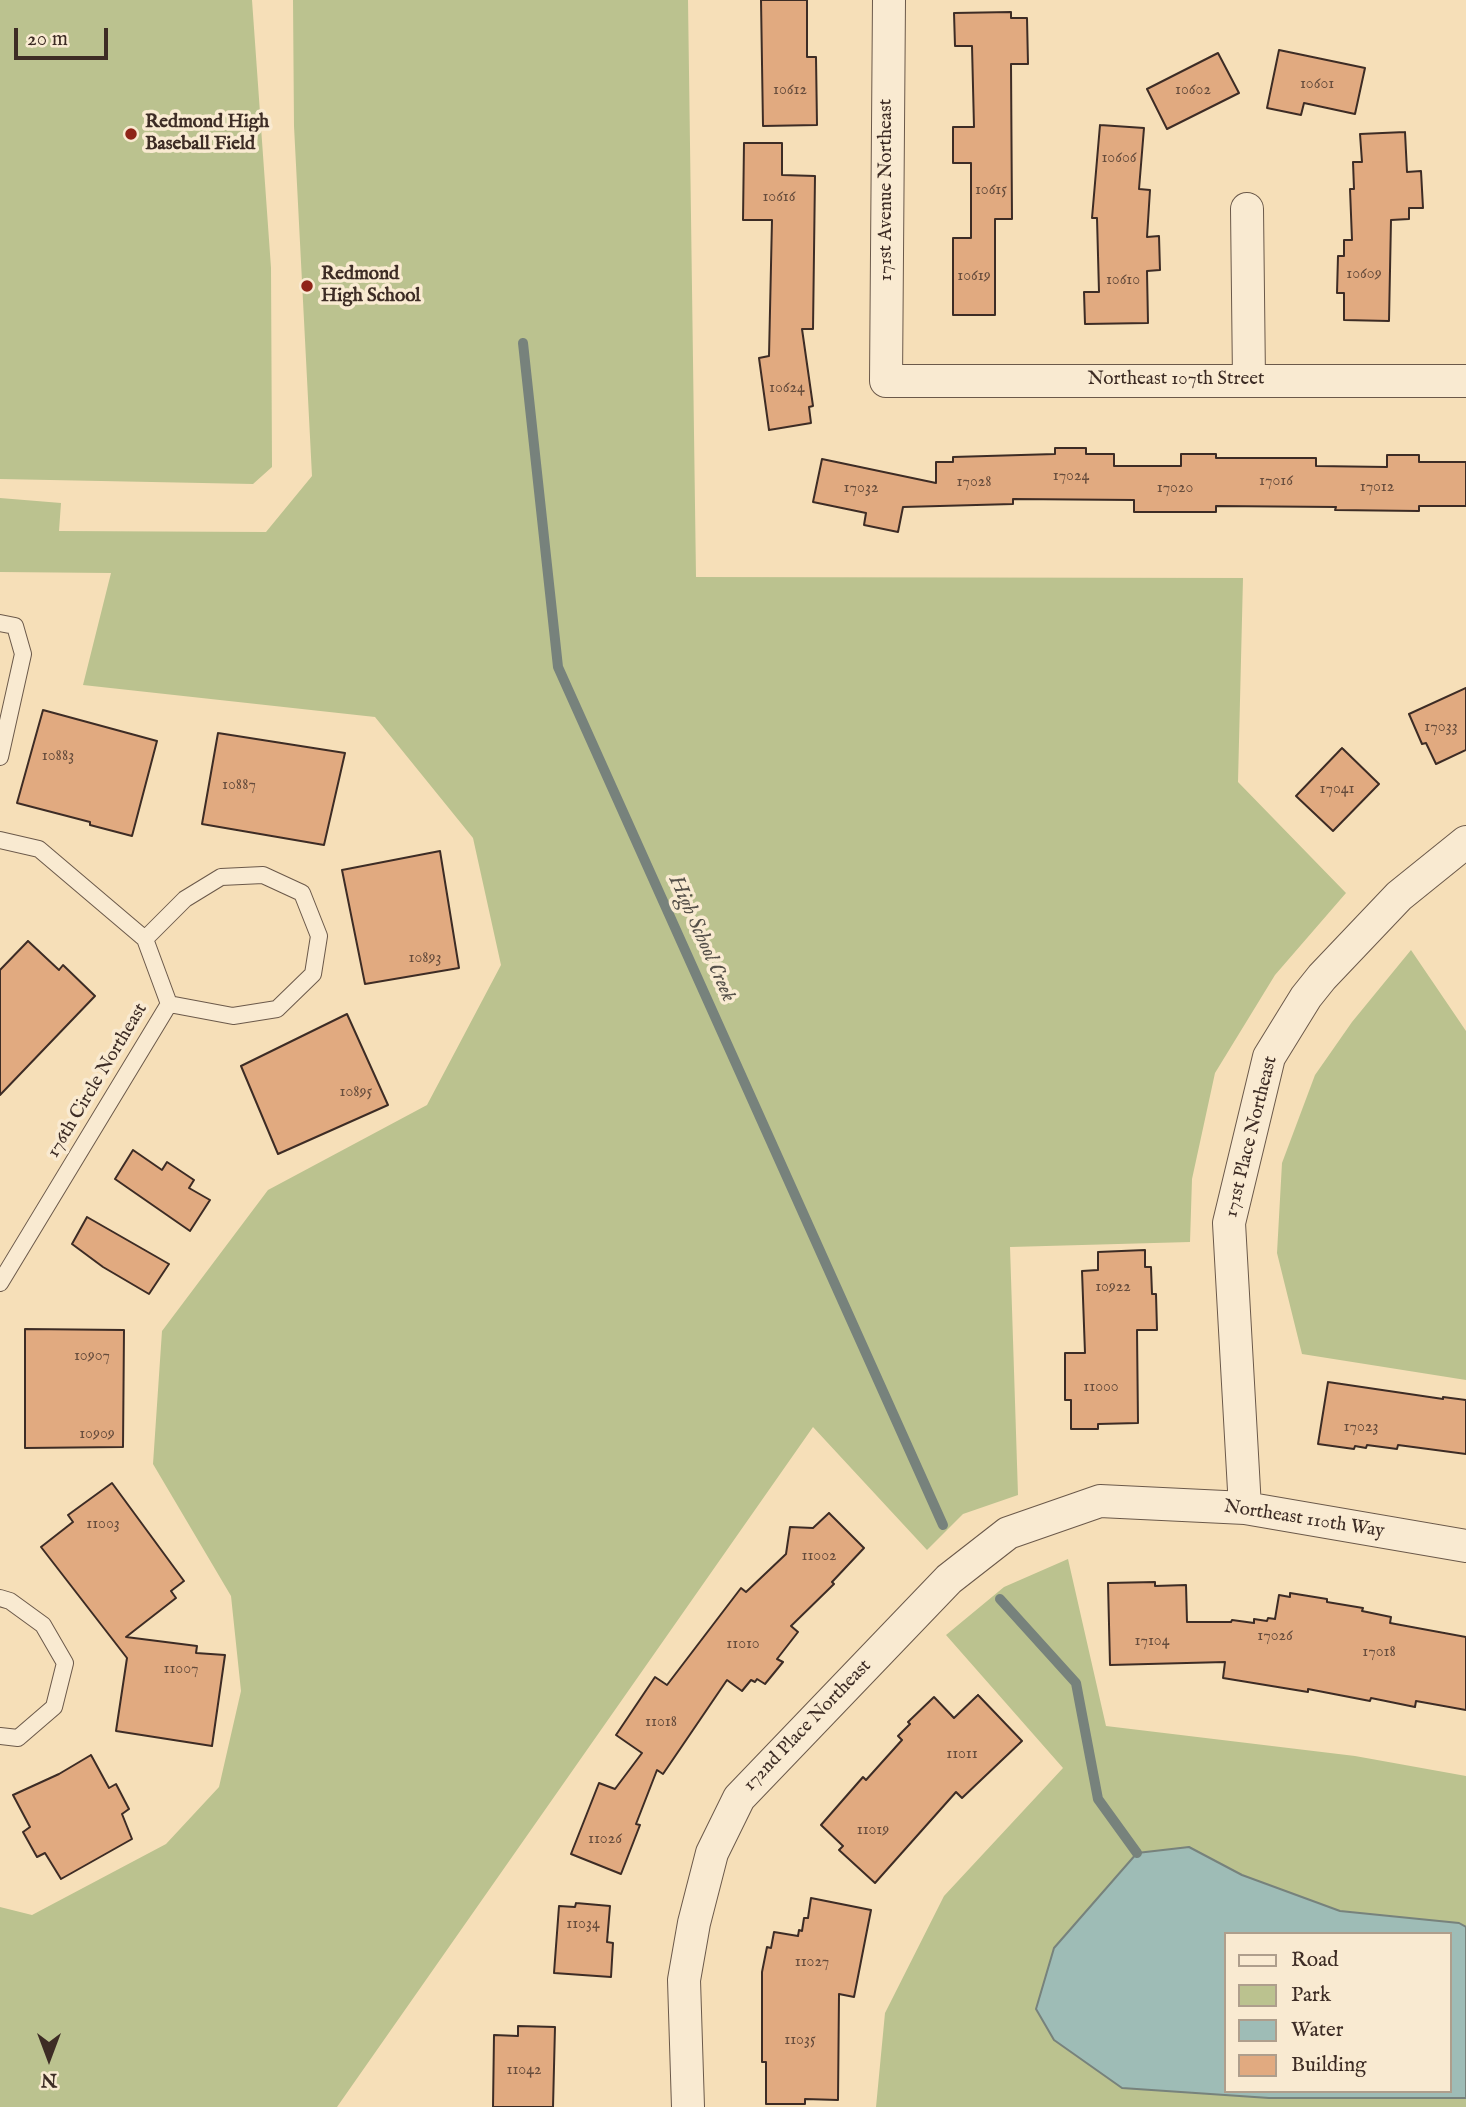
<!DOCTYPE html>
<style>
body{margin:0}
#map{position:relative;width:1466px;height:2107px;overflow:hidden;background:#f6dfb8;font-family:"IM FELL English",serif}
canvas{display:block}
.legend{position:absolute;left:1224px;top:1932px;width:228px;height:161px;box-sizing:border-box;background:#f9ead1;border:2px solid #ae9e8c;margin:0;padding:9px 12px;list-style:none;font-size:21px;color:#3d2c25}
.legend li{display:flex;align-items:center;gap:14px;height:35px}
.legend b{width:35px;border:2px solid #ae9e8c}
.north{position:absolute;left:14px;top:2023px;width:70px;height:70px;-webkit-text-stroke:5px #f9ead1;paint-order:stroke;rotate:180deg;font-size:19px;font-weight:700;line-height:28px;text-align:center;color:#3d2c25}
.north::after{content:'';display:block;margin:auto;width:24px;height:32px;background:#3d2c25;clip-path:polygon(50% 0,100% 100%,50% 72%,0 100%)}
.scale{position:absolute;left:14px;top:28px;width:94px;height:32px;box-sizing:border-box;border:4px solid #3d2c25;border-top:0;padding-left:9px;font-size:21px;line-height:24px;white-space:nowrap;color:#3d2c25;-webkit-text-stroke:5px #f9ead1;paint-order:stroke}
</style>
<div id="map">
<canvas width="1466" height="2107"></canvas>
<ul class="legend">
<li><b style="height:9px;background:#f9ead1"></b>Road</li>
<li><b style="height:19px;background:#bbc28f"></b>Park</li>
<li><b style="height:19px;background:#9ebcb6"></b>Water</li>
<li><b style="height:19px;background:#e1aa80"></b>Building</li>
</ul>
<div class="north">N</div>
<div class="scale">20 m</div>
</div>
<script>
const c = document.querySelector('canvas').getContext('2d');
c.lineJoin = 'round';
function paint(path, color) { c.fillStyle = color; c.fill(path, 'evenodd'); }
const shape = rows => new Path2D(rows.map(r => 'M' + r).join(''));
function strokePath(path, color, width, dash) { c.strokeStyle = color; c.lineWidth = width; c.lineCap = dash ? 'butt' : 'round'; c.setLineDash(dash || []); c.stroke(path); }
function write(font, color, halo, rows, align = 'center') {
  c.font = font + ' "IM FELL English",serif'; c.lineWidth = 7; c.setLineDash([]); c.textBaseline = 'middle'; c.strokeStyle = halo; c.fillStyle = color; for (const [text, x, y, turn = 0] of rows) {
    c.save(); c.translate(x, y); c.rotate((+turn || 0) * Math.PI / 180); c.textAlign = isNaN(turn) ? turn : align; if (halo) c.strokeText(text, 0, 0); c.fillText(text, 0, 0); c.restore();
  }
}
paint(shape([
 [0,0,252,0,271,268,272,467,253,484,0,479],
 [293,0,688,0,696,577,1243,578,1238,782,1346,893,1275,975,1215,1073,1192,1179,1190,1242,1010,1247,1018,1495,963,1514,927,1550,813,1427,337,2107,0,2107,0,1907,32,1915,166,1844,219,1787,241,1691,231,1596,153,1464,162,1331,268,1190,427,1105,501,965,473,838,375,717,83,685,111,573,0,572,0,498,61,503,59,531,266,532,312,476,294,126],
 [1411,950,1466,1031,1466,1380,1302,1354,1277,1253,1282,1163,1315,1075,1352,1022],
 [1068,1559,1106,1726,1355,1756,1466,1776,1466,2107,876,2107,885,2013,944,1896,1063,1768,946,1635,1004,1587],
 [1226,1934,1450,1934,1450,2091,1226,2091]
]), '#bbc28f');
const water = shape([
 [1189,1847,1242,1875,1340,1911,1459,1923,1466,1927,1466,2098,1269,2098,1122,2088,1054,2040,1036,2009,1054,1948,1137,1853,1189,1847],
 [1226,1934,1450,1934,1450,2091,1226,2091,1226,1934]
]);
paint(water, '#9ebcb6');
strokePath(water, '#77827c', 2);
strokePath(shape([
 [523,343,558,667,943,1525],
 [1000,1599,1076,1683,1098,1799,1137,1853]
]), '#77827c', 10);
const building = shape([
 [761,0,807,0,807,57,816,57,817,125,763,126,761,0],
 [1011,12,1011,18,1027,18,1028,64,1011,64,1012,219,995,219,995,315,953,315,953,238,971,238,971,163,953,163,953,127,974,127,972,46,955,46,954,13,1011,12],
 [1279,50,1365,68,1355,114,1304,103,1301,115,1267,108,1279,50],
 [1218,53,1239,93,1167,129,1147,89,1218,53],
 [1100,125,1144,128,1139,189,1150,190,1147,237,1159,236,1160,270,1147,271,1148,323,1085,324,1084,292,1099,292,1097,218,1092,218,1100,125],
 [1405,132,1407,172,1421,171,1423,208,1409,208,1409,219,1391,220,1389,321,1344,320,1344,293,1337,293,1338,256,1344,256,1344,240,1352,240,1350,189,1354,189,1353,162,1362,162,1360,134,1405,132],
 [744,143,782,143,782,175,815,176,813,329,802,329,813,406,809,407,811,423,769,430,759,358,769,356,772,220,743,220,744,143],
 [1055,448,1086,448,1086,454,1114,454,1114,466,1181,466,1181,454,1216,454,1216,458,1316,458,1316,466,1387,467,1387,455,1419,455,1419,462,1466,462,1466,506,1419,506,1419,511,1335,510,1336,507,1216,506,1216,512,1134,512,1134,500,1013,499,1013,504,903,507,898,532,864,525,866,513,813,502,822,459,936,483,936,462,953,462,953,457,1055,454,1055,448],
 [1466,688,1466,750,1436,764,1426,743,1422,744,1409,714,1466,688],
 [43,710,157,741,132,836,90,825,90,822,17,803,43,710],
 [218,733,345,753,324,845,202,824,218,733],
 [1342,748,1379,784,1333,831,1296,796,1342,748],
 [440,851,459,968,365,984,342,870,440,851],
 [28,941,59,970,63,965,95,996,0,1095,0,970,28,941],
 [347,1014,388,1105,278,1154,241,1066,347,1014],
 [133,1150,162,1170,167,1162,194,1180,189,1188,210,1200,190,1231,115,1179,133,1150],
 [87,1217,169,1264,149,1294,103,1267,72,1244,87,1217],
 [1145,1250,1145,1267,1151,1267,1152,1294,1156,1294,1157,1330,1137,1330,1138,1423,1098,1424,1098,1429,1071,1429,1071,1400,1065,1400,1065,1353,1085,1353,1082,1271,1098,1270,1098,1252,1145,1250],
 [25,1329,124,1330,123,1447,25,1448,25,1329],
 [1328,1382,1443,1399,1443,1397,1466,1400,1466,1454,1398,1445,1397,1449,1367,1445,1366,1448,1355,1446,1354,1449,1318,1444,1328,1382],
 [112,1483,184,1581,171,1591,176,1598,126,1637,197,1646,196,1653,225,1655,212,1746,116,1731,127,1658,41,1547,73,1522,68,1515,112,1483],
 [829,1513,864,1548,832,1582,834,1584,791,1626,798,1632,777,1659,783,1662,765,1684,757,1679,755,1682,751,1680,742,1691,727,1680,663,1774,657,1770,636,1824,640,1825,621,1874,571,1854,599,1783,615,1789,642,1753,616,1735,655,1677,667,1685,741,1588,746,1592,786,1554,790,1527,813,1528,829,1513],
 [1155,1582,1155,1586,1186,1585,1187,1622,1231,1622,1232,1620,1254,1623,1254,1619,1267,1621,1268,1618,1275,1619,1279,1595,1290,1597,1290,1593,1327,1599,1327,1602,1363,1608,1362,1611,1391,1617,1390,1623,1466,1637,1466,1710,1416,1701,1415,1707,1371,1698,1370,1701,1308,1689,1308,1692,1223,1678,1225,1662,1110,1665,1108,1583,1155,1582],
 [978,1695,1022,1741,962,1798,956,1792,875,1883,839,1850,843,1846,821,1825,863,1777,866,1780,902,1740,898,1736,910,1724,908,1722,934,1697,954,1718,978,1695],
 [91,1755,109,1788,116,1784,129,1809,122,1814,132,1839,61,1879,45,1853,37,1857,23,1832,30,1827,13,1795,59,1774,91,1755],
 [811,1898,871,1910,854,1997,839,1994,838,2100,805,2099,805,2104,766,2104,766,2062,762,2062,762,1972,767,1947,771,1948,774,1932,798,1936,799,1930,802,1931,804,1918,808,1918,811,1898],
 [576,1903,610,1906,607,1942,613,1943,611,1977,554,1973,559,1906,575,1907,576,1903],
 [518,2026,555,2027,553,2107,493,2107,494,2035,518,2036,518,2026]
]);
paint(building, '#e1aa80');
strokePath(building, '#3d2c25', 2);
const lane = shape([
 [0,623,15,626,23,654,0,757],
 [0,840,39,849,145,939,169,1004,0,1283],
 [145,939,185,899,221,877,263,875,302,893,319,936,313,974,277,1009,233,1016,169,1004],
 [0,1598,10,1601,43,1625,65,1663,54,1707,18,1738,0,1736]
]);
const street = shape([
 [889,0,886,381,1466,381],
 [1247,209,1249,380],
 [1245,1508,1229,1223,1269,1057,1306,997,1322,977,1399,896,1466,842],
 [688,2107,684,1980,694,1923,712,1853,739,1798,949,1579,1008,1533,1100,1501,1245,1508,1466,1546]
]);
strokePath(lane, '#6b594a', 18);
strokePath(street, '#6b594a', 34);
strokePath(lane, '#f9ead1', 16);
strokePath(street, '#f9ead1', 32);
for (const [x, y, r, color] of [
 [131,134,7,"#8f2418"],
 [307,286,7,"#8f2418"]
]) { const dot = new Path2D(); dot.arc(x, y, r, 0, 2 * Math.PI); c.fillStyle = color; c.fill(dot); strokePath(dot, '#f9ead1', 2.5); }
write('16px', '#664c3c', null, [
 ["10601",1317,85],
 ["10612",790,91],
 ["10602",1193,91],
 ["10606",1119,159],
 ["10615",991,191],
 ["10616",779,198],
 ["10609",1364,275],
 ["10619",974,277],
 ["10610",1123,281],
 ["10624",787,389],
 ["17024",1071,477],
 ["17016",1276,482],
 ["17028",974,483],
 ["17012",1377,488],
 ["17032",861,489],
 ["17020",1175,489],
 ["17033",1441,728],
 ["10883",58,757],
 ["10887",239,786],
 ["17041",1337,790],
 ["10893",425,959],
 ["10895",356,1093],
 ["10922",1113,1288],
 ["10907",92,1357],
 ["11000",1101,1388],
 ["17023",1361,1428],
 ["10909",97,1435],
 ["11003",103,1525],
 ["11002",819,1557],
 ["17026",1275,1637],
 ["17104",1152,1642],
 ["11010",743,1645],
 ["17018",1379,1653],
 ["11007",181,1670],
 ["11018",661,1723],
 ["11011",962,1755],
 ["11019",873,1831],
 ["11026",605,1840],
 ["11034",583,1925],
 ["11027",812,1963],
 ["11035",800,2041],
 ["11042",524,2071]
]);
write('bold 19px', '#3d2c25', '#f9ead1', [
 ["Redmond High",145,123],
 ["Baseball Field",145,145],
 ["Redmond",321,275],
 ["High School",321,297]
], 'left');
write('19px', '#3d2c25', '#f9ead1', [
 ["171st Avenue Northeast",887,190,-90],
 ["Northeast 107th Street",1176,380],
 ["176th Circle Northeast",98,1081,-59],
 ["171st Place Northeast",1252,1137,-76],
 ["Northeast 110th Way",1304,1520,9],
 ["172nd Place Northeast",808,1726,-46]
]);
write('italic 21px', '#555049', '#f9ead1', [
 ["High School Creek",701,939,66]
]);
</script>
